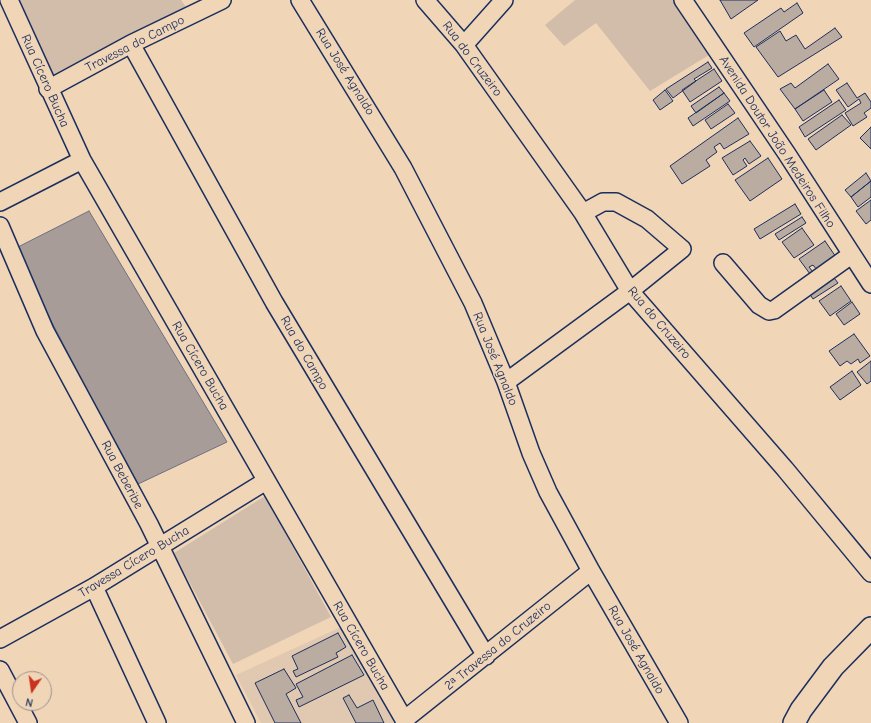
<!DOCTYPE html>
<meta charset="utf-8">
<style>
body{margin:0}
#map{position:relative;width:871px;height:723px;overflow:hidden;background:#f0d5b7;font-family:"Comic Neue",sans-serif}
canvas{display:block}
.north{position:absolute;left:12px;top:671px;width:40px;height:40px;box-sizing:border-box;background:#f0d5b7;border:1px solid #9b9393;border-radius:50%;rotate:193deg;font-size:11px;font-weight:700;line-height:16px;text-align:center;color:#1b2f5e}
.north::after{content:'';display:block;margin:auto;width:14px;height:18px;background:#c8321e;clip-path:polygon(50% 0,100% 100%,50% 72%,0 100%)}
</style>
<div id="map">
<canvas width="871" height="723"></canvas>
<div class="north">N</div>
</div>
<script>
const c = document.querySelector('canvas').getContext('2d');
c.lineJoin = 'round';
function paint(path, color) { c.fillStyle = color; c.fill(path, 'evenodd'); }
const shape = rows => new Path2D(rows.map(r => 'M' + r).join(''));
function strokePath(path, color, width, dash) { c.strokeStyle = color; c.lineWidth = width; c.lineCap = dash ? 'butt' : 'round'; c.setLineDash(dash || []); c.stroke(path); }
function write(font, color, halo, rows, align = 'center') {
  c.font = font + ' "Comic Neue",sans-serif'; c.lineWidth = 3; c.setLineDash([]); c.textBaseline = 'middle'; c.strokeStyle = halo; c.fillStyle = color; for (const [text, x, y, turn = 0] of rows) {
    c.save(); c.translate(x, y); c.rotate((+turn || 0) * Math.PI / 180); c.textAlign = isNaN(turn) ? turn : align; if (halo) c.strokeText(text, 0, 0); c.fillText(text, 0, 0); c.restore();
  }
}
paint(shape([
 [341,627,395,723,261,723,236,675]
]), '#e0c9b0');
paint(shape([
 [17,0,181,0,186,7,53,79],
 [575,0,673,0,709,55,650,91,596,23,564,46,545,25],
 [265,496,331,617,233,664,174,553]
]), '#d1bdaa');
const water = shape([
 [89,211,227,442,136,485,14,249,89,211]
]);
paint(water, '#a79c98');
strokePath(water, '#6f7081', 1);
const building = shape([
 [720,0,758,0,731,19,720,0],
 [797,3,803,13,754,47,744,33,781,8,784,12,797,3],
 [835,28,842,37,778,77,756,47,780,31,786,41,796,35,805,49,835,28],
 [708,62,712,68,694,79,696,81,673,98,666,89,708,62],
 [828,64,839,79,795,109,780,89,791,83,795,88,828,64],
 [714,69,722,81,690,102,682,90,714,69],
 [847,83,857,98,865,93,871,102,871,108,864,113,867,117,853,126,845,113,861,103,859,99,848,107,836,90,847,83],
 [719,87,724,93,696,113,691,106,719,87],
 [665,90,673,101,660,110,653,100,665,90],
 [824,90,832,102,803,121,795,109,824,90],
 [724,93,730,101,693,126,688,118,724,93],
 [839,100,846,110,805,137,799,127,839,100],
 [728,104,735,113,711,129,705,120,728,104],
 [842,115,851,125,816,150,808,139,842,115],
 [738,118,749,134,724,149,720,143,714,147,717,152,706,160,710,166,682,184,670,166,738,118],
 [871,127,871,149,860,138,871,127],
 [750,141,761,156,749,164,745,158,743,160,747,166,733,175,722,158,750,141],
 [768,158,782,179,750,201,735,180,768,158],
 [866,173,871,181,851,197,845,190,866,173],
 [871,181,871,197,858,207,851,197,871,181],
 [871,200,871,220,866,224,856,211,871,200],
 [795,204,801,214,760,239,754,229,795,204],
 [802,217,806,223,779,240,775,234,802,217],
 [802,228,814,245,794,258,782,242,802,228],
 [825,241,836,257,817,270,813,265,809,267,813,272,810,274,799,259,825,241],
 [831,274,838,283,813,299,807,290,831,274],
 [841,286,851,301,830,316,819,301,841,286],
 [852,302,860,314,844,325,836,314,852,302],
 [854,334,870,356,860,363,858,359,851,364,847,361,840,366,829,351,854,334],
 [871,361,871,381,867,384,857,372,871,361],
 [852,371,861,385,840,400,830,387,852,371],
 [338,633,346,647,336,653,338,657,296,677,293,671,298,669,292,656,338,633],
 [352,655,364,675,299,707,296,700,303,697,296,684,352,655],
 [284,669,296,688,286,694,301,723,275,723,255,683,284,669],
 [349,695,357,708,373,700,384,723,356,723,343,698,349,695]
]);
paint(building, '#bbaca1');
strokePath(building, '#1b2f5e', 1);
const minor = shape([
 [9,0,82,160,406,723],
 [300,0,403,168,473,303,506,382,531,453,548,492,591,571,679,723],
 [425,0,464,45,583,213,630,291,785,469,871,573],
 [683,0,787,154,871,284],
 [131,44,274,302,486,656],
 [464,45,504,0],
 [48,89,131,44,222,0],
 [0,202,82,160],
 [0,226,45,331,149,524,246,723],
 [723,263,759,305,769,311,774,310,851,255],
 [506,382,630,291,682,249,647,219,616,202,603,202,583,213],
 [94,587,157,723],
 [0,639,94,587,266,481],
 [0,670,28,723],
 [404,720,591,571]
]);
const major = shape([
 [794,723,801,710,833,667,871,628]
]);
strokePath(minor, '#1b2f5e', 20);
strokePath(major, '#1b2f5e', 24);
strokePath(minor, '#f0d5b7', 17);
strokePath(major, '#f0d5b7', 21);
write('13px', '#1b2f5e', '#f0d5b7', [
 ["Travessa do Campo",135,44,-27],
 ["Rua do Cruzeiro",472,59,53],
 ["Rua José Agnaldo",345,72,58],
 ["Rua Cícero Bucha",45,81,66],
 ["Avenida Doutor João Medeiros Filho",777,142,57],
 ["Rua do Cruzeiro",659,323,50],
 ["Rua do Campo",304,353,60],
 ["Rua José Agnaldo",495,359,68],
 ["Rua Cícero Bucha",200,366,60],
 ["Rua Beberibe",122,475,62],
 ["Travessa Cícero Bucha",134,562,-31],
 ["Rua Cícero Bucha",361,646,60],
 ["2ᵃ Travessa do Cruzeiro",498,646,-39],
 ["Rua José Agnaldo",636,650,60]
]);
</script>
